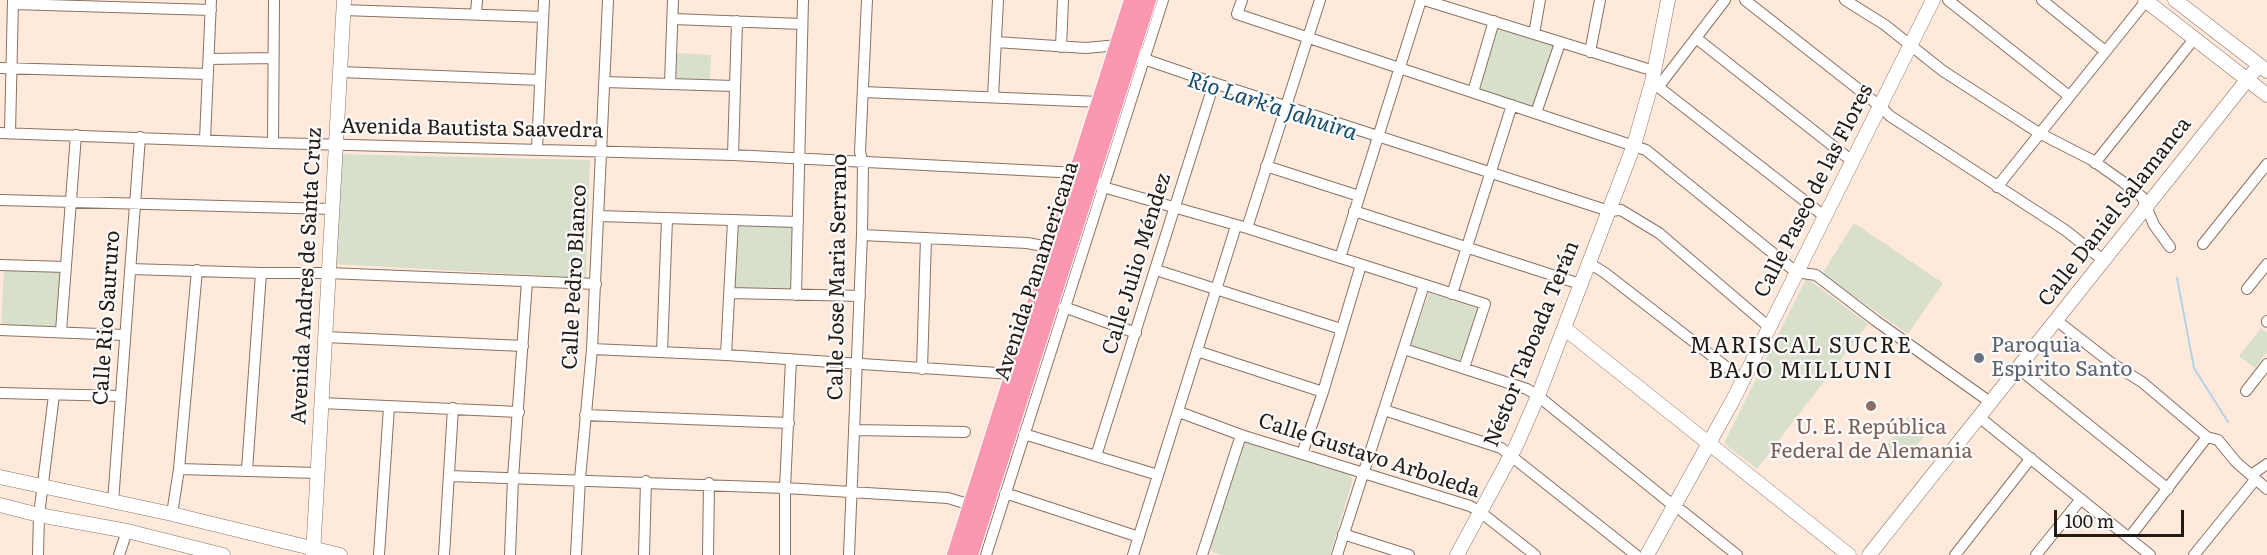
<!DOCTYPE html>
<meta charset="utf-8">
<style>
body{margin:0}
#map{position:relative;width:2267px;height:555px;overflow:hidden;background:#ffe9db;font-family:Literata,serif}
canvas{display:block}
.scale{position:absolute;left:2054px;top:510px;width:130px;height:27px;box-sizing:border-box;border:3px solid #241a14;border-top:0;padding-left:8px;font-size:18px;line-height:21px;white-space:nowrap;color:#241a14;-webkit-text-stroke:4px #fbfbfb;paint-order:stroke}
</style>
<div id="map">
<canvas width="2267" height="555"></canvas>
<div class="scale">100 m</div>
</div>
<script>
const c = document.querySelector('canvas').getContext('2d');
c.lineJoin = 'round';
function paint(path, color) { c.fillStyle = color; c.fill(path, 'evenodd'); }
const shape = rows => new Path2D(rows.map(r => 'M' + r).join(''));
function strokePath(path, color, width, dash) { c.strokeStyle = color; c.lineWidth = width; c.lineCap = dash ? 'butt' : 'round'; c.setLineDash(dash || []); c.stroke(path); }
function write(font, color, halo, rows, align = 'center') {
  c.font = font + ' Literata,serif'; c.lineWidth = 4.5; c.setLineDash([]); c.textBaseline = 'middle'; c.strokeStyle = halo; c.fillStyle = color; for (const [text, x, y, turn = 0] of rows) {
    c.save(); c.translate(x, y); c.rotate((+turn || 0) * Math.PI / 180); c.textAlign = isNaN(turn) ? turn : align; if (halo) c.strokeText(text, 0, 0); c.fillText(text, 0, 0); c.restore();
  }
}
paint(shape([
 [1498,28,1552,45,1554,48,1533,108,1479,91,1496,29],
 [676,53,711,55,710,80,675,79],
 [338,154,590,160,586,278,334,264],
 [1854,223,1943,283,1908,334,1822,274],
 [736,224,794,224,793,290,735,289],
 [4,269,61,273,58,329,1,327],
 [1808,279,1868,324,1757,469,1725,444,1725,441,1805,281],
 [1429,293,1476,308,1478,311,1462,358,1458,361,1413,346,1411,343],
 [2261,328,2267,333,2267,352,2255,368,2239,356],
 [1910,415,1929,430,1904,461,1886,446],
 [1248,442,1350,475,1353,479,1330,555,1221,555,1212,552,1210,547,1242,445]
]), '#d8dfcb');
strokePath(shape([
 [1246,99,1281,111],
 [1289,114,1370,139,1371,144],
 [2177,278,2194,368,2228,422]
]), '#b3d2e8', 2);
const minor = shape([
 [1242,0,1237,14,1646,150,1796,272,1816,275,1876,321,1990,402],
 [1424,0,1654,71],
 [1745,0,1881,107,1890,116,2065,230,2103,260],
 [1845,0,1885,25,1943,71,2039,133,2092,160,2123,182,2142,197,2154,225,2170,247],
 [1948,0,2069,96],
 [2042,0,2105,51],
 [13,4,211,10],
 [343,10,543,17],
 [476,14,477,0],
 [673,19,802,24],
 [1534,34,1540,0],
 [1696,38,1852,161],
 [996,42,1086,48,1118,45,1132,49,1144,59,1214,83,1609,211,1621,210,1659,233,1769,327],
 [1061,47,1063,0],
 [1590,52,1600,0],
 [209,59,273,58],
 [0,68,208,74],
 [340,72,540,80],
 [605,82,734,86],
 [1652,82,1824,216],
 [670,84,673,0],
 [1659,86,1725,0],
 [863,92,1100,102],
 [1473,92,1494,21],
 [993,97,998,0],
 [1536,113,1560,43],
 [0,133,273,143,733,155,1078,173,1091,176,1103,187,1247,228,1485,304,1464,368],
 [10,133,13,0],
 [205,140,211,0],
 [273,143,274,0],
 [537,149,544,0],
 [733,155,737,21],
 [2095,163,2194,39],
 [1266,166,1359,196],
 [1997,187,2146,1],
 [0,200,332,209],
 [1354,211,1580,284],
 [598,216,798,222],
 [1247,228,1320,0],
 [862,235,1027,243,1054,248],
 [2203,244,2267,164],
 [1340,258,1421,0],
 [1589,263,1605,273,1743,380],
 [0,265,65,267],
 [130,269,261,273,328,273,596,284],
 [1156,270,1341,329],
 [2247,289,2267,264],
 [730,293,860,296],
 [1452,294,1512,105],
 [796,295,803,0],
 [1064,307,1136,333],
 [2056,320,2110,362,2142,382,2207,437,2218,440,2236,462,2267,489],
 [2267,321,2267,322],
 [0,330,124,335],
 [61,331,76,135],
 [325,337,523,346],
 [592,349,726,355,1013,374],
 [1404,349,1527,389,1538,396,1674,506],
 [1197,351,1323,392],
 [662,352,667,219],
 [726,355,733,221],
 [2018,368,2168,489],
 [922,369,926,238],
 [2246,391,2267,364],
 [0,393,121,396],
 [321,403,519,412],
 [1384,410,1501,448,1636,555],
 [1179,412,1241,435,1470,506,1479,511,1535,555],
 [585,415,789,423],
 [1979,417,2150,555],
 [855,430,965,432],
 [1024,434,1158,475],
 [1302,454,1323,392,1361,265],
 [1096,456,1214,83],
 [179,469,317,473],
 [247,470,261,273],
 [449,476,785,488,948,498,971,505],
 [1005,493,1139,537],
 [113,502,140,137],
 [1682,511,1737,555],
 [172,514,179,469,197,270],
 [1343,534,1409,555],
 [2129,538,2207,437],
 [38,555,39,515,54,395],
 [119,555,127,531],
 [379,555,389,407],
 [444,555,453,408],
 [510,555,513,478,527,281],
 [576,555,580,479,592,349,608,0],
 [644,555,646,481],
 [708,555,709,483],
 [785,555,785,488,791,359],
 [849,555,862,235,863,163,860,152,867,0],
 [986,555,1163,0],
 [1133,555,1236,226],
 [1202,555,1241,435],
 [1337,555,1424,285],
 [1955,555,2031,458],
 [2036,555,2081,499],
 [2194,555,2255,480,2254,473,2267,464]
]);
const tertiary = shape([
 [2145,0,2267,95],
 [2175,0,2267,71],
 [1564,328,1849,555],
 [0,477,172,514,340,555],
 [0,505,39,515,127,531,223,555],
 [313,555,344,0],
 [1457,555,1516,446,1538,396,1634,145,1652,82,1668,0],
 [1647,555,1733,400,1933,0],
 [1869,555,2259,65]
]);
const trunk = shape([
 [955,555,1132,0],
 [970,555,1148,0]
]);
strokePath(minor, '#8a7263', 12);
strokePath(tertiary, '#8a7263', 15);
strokePath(trunk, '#fff', 18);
strokePath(minor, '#fff', 10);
strokePath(tertiary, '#fff', 14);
strokePath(trunk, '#fb97b0', 16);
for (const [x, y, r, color] of [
 [1979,358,6,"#6b7280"],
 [1871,406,6,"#8d6e63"]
]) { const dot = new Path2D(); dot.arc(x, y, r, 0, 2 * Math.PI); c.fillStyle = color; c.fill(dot); strokePath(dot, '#fbfbfb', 2); }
write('21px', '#241a14', '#fbfbfb', [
 ["Avenida Bautista Saavedra",472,129,1],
 ["Calle Paseo de las Flores",1814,191,-63],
 ["Calle Daniel Salamanca",2115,212,-52],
 ["Calle Julio Méndez",1137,264,-73],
 ["Avenida Panamericana",1037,271,-72],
 ["Avenida Andres de Santa Cruz",307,276,-87],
 ["Calle Pedro Blanco",575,277,-87],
 ["Calle Jose Maria Serrano",838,277,-89],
 ["Calle Rio Saururo",107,318,-86],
 ["Néstor Taboada Terán",1532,344,-68],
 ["Calle Gustavo Arboleda",1369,456,18]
]);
write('21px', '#5b616d', '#fbfbfb', [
 ["Paroquia",1991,346],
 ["Espirito Santo",1991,370]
], 'left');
write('21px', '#785e54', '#fbfbfb', [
 ["U. E. República",1871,428],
 ["Federal de Alemania",1871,452]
]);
write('italic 22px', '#174c6a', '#fbfbfb', [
 ["Río Lark’a Jahuira",1272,107,18]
]);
c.letterSpacing = '1.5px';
write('22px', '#241a14', '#fbfbfb', [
 ["MARISCAL SUCRE",1801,347],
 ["BAJO MILLUNI",1801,372]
]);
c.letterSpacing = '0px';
</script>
